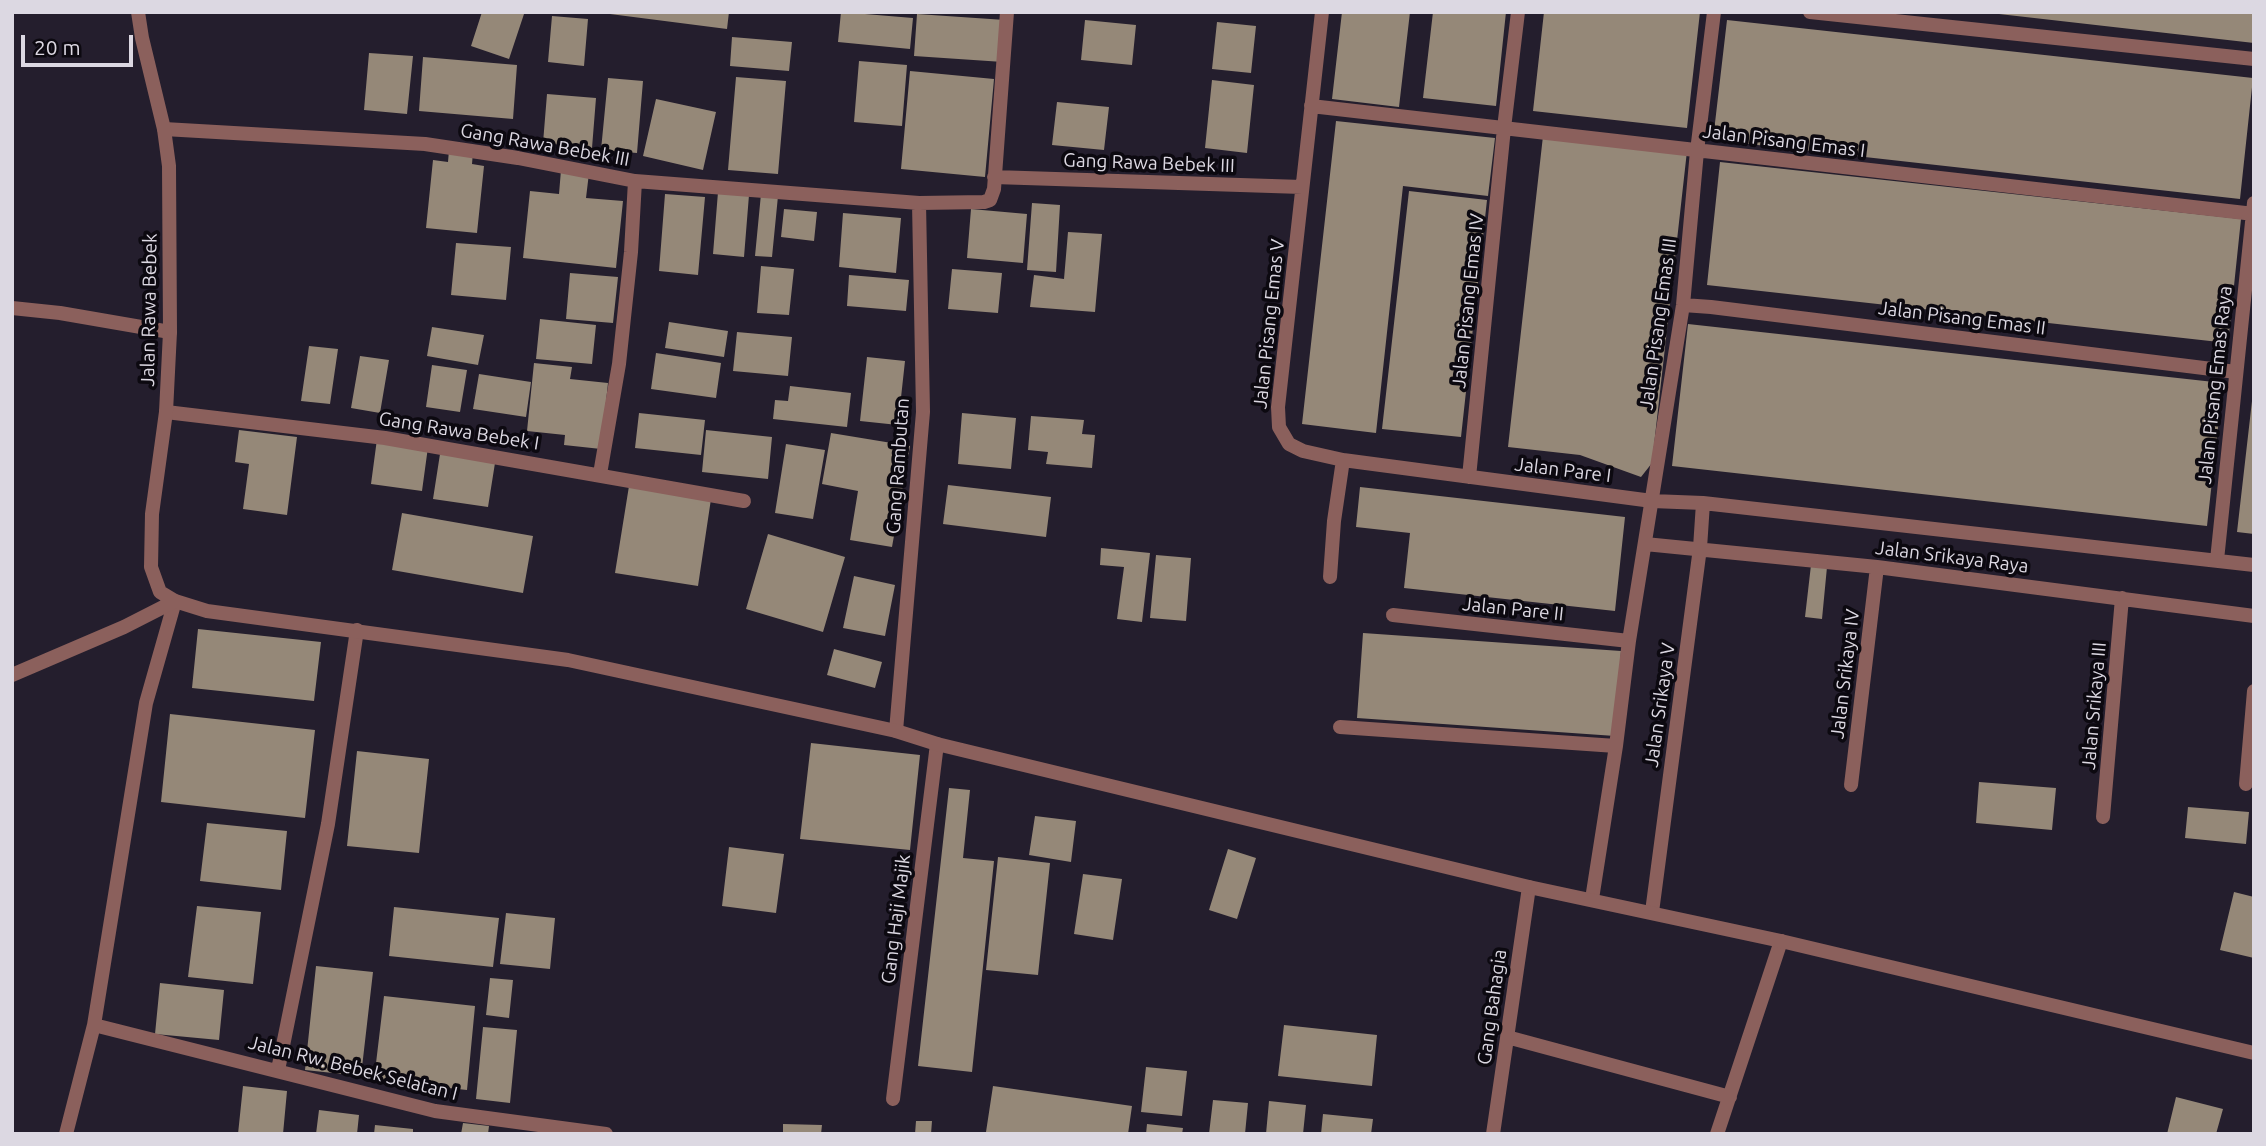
<!DOCTYPE html>
<style>
body{margin:0}
#map{position:relative;width:2266px;height:1146px;overflow:hidden;background:#241e2d;font-family:Ubuntu,sans-serif}
canvas{display:block}
.frame{position:absolute;inset:0;border:14px solid #dcd8e2;pointer-events:none}
.scale{position:absolute;left:21px;top:35px;width:112px;height:32px;box-sizing:border-box;border:4px solid #dcd8e2;border-top:0;padding-left:9px;font-size:21px;line-height:24px;white-space:nowrap;color:#dcd8e2;-webkit-text-stroke:5px #0c0910;paint-order:stroke}
</style>
<div id="map">
<canvas width="2266" height="1146"></canvas>
<div class="frame"></div>
<div class="scale">20 m</div>
</div>
<script>
const c = document.querySelector('canvas').getContext('2d');
c.lineJoin = 'round';
function paint(path, color) { c.fillStyle = color; c.fill(path, 'evenodd'); }
const shape = rows => new Path2D(rows.map(r => 'M' + r).join(''));
function strokePath(path, color, width, dash) { c.strokeStyle = color; c.lineWidth = width; c.lineCap = dash ? 'butt' : 'round'; c.setLineDash(dash || []); c.stroke(path); }
function write(font, color, halo, rows, align = 'center') {
  c.font = font + ' Ubuntu,sans-serif'; c.lineWidth = 7; c.setLineDash([]); c.textBaseline = 'middle'; c.strokeStyle = halo; c.fillStyle = color; for (const [text, x, y, turn = 0] of rows) {
    c.save(); c.translate(x, y); c.rotate((+turn || 0) * Math.PI / 180); c.textAlign = isNaN(turn) ? turn : align; if (halo) c.strokeText(text, 0, 0); c.fillText(text, 0, 0); c.restore();
  }
}
paint(shape([
 [482,12,518,12,524,14,509,59,471,46],
 [610,12,729,12,727,29,610,14],
 [841,12,913,18,910,49,838,42],
 [1342,12,1410,12,1399,107,1332,99],
 [1433,12,1506,12,1496,106,1423,98],
 [1544,12,1700,12,1687,128,1533,111],
 [1999,12,2254,12,2254,43,1999,14],
 [917,14,1005,20,1003,62,914,56],
 [552,16,588,19,584,66,548,62],
 [1085,20,1136,25,1132,65,1081,60],
 [1727,20,2253,78,2240,199,1713,140],
 [1217,22,1256,26,1251,73,1212,69],
 [732,37,792,42,789,71,730,66],
 [369,53,413,56,407,114,364,110],
 [423,57,517,65,513,119,419,111],
 [859,61,907,65,902,126,854,122],
 [910,71,994,79,985,177,901,169],
 [736,77,786,81,778,174,728,170],
 [608,78,643,81,637,153,601,150],
 [1212,80,1254,85,1247,153,1205,148],
 [547,94,596,98,592,148,543,143],
 [656,99,716,112,703,170,643,156],
 [1057,102,1109,107,1104,150,1052,145],
 [1336,121,1495,138,1488,196,1403,186,1376,433,1302,424],
 [1543,136,1687,151,1652,463,1641,477,1580,455,1508,447],
 [449,150,473,152,472,164,484,166,477,233,426,228,433,160,448,162],
 [1720,162,2241,219,2228,343,1707,285],
 [561,170,589,173,586,198,623,201,616,268,523,258,530,191,559,194],
 [1409,191,1487,200,1461,437,1382,429],
 [718,192,749,195,744,257,713,254],
 [665,194,705,197,698,275,659,271],
 [761,194,778,196,772,257,755,256],
 [1032,203,1060,205,1056,272,1027,270],
 [784,209,817,212,814,241,781,237],
 [971,209,1027,214,1023,263,967,258],
 [843,213,901,218,896,273,839,267],
 [1068,232,1102,234,1095,312,1030,307,1034,275,1064,279],
 [456,243,511,247,506,300,451,295],
 [761,266,794,269,789,315,757,313],
 [952,269,1002,273,998,313,948,309],
 [570,273,618,277,613,323,566,319],
 [849,275,909,280,906,311,847,306],
 [540,319,596,325,592,364,536,359],
 [669,322,728,331,724,357,665,348],
 [1688,324,2223,383,2207,526,1672,466],
 [432,327,484,335,478,365,427,356],
 [737,332,792,337,788,376,733,371],
 [309,346,338,349,330,404,301,401],
 [656,353,721,363,716,398,651,389],
 [360,356,389,360,380,413,351,408],
 [867,357,905,361,898,425,860,421],
 [534,363,572,367,570,379,608,383,601,449,564,445,565,435,527,431],
 [432,365,467,370,460,412,426,407],
 [479,374,531,382,526,417,473,409],
 [790,386,851,393,847,427,773,419,775,400,788,401],
 [2252,401,2254,401,2254,534,2237,532],
 [639,413,705,420,701,455,635,448],
 [962,413,1016,418,1011,469,958,464],
 [1031,416,1084,420,1082,434,1095,435,1092,468,1046,464,1048,452,1028,450],
 [239,430,297,437,287,515,243,509,249,464,235,462],
 [706,430,772,437,768,479,702,472],
 [831,433,910,446,892,547,850,540,858,491,822,484],
 [377,439,428,447,422,491,371,484],
 [786,444,825,450,813,519,775,513],
 [440,454,495,463,488,507,433,499],
 [948,485,1051,497,1046,537,943,524],
 [629,486,711,499,698,586,615,573],
 [1360,487,1625,517,1615,611,1404,588,1410,533,1356,527],
 [402,513,533,536,523,593,392,570],
 [768,534,845,557,823,632,746,609],
 [1101,548,1150,553,1142,622,1117,619,1124,567,1100,565],
 [1156,555,1191,558,1186,621,1150,618],
 [1811,565,1827,567,1822,619,1805,617],
 [854,576,895,585,885,636,843,628],
 [198,629,321,642,314,701,192,688],
 [1363,633,1621,651,1615,736,1357,718],
 [834,649,882,662,875,688,827,675],
 [170,714,315,730,305,818,161,802],
 [811,743,920,755,910,850,800,839],
 [357,751,429,759,419,853,347,846],
 [1979,782,2056,788,2052,830,1976,823],
 [949,788,970,790,963,858,994,861,972,1072,918,1066],
 [2188,807,2249,812,2246,844,2185,838],
 [1035,816,1076,821,1071,862,1029,855],
 [207,823,287,831,281,890,200,881],
 [729,847,784,854,776,913,722,906],
 [1228,849,1256,858,1237,919,1209,910],
 [998,857,1050,863,1038,975,986,970],
 [1083,874,1122,879,1113,940,1074,934],
 [2234,892,2254,897,2254,958,2220,950],
 [197,906,261,912,253,984,188,977],
 [394,907,499,918,493,967,389,956],
 [506,913,555,918,550,969,500,964],
 [316,966,373,972,361,1076,305,1070],
 [490,978,513,980,509,1018,486,1015],
 [160,983,224,990,219,1040,155,1034],
 [384,996,475,1006,467,1090,374,1080],
 [1284,1025,1377,1035,1372,1086,1278,1076],
 [483,1027,517,1030,510,1103,476,1099],
 [1146,1067,1187,1071,1182,1116,1141,1112],
 [243,1086,287,1091,283,1134,238,1134],
 [993,1086,1132,1106,1128,1134,986,1132],
 [2176,1097,2223,1109,2216,1134,2167,1134],
 [1213,1100,1248,1103,1245,1134,1209,1134],
 [1269,1101,1306,1105,1303,1134,1266,1134],
 [319,1110,359,1115,357,1134,316,1134],
 [1323,1114,1373,1119,1371,1134,1321,1134],
 [916,1121,932,1121,931,1134,915,1134],
 [463,1123,489,1126,488,1134,461,1134],
 [783,1124,822,1125,821,1134,783,1134],
 [1147,1124,1183,1128,1182,1134,1146,1134],
 [375,1125,413,1129,413,1134,374,1134]
]), '#958878');
strokePath(shape([
 [1322,12,1278,407,1279,427,1289,444,1303,451,1343,460,1652,501,1703,503,2254,565],
 [1810,12,2254,59],
 [1311,106,2254,214],
 [164,129,425,144,518,158,635,181,919,203,984,202,990,200,994,189,1007,12],
 [994,177,1302,187],
 [1683,305,1711,307,2236,372],
 [12,308,60,313,170,332],
 [166,412,385,438,744,501],
 [600,474,619,364,631,252,635,181],
 [1469,477,1504,128,1518,12],
 [1645,544,1877,567,2254,616],
 [2217,560,2254,203],
 [1330,577,1334,521,1343,460],
 [1393,615,1629,641],
 [1340,727,1616,746],
 [896,731,923,412,919,203],
 [2246,784,2254,691],
 [1851,785,1877,567],
 [2103,817,2122,598],
 [1592,899,1616,746,1629,641,1683,305,1697,151,1714,12],
 [1652,912,1700,548,1703,503],
 [94,1025,435,1111,606,1134],
 [1507,1037,1730,1097],
 [278,1070,328,824,357,630],
 [893,1099,937,744],
 [66,1134,94,1025,146,703,175,601],
 [1493,1134,1529,887],
 [1717,1134,1781,941]
]), '#8b605c', 14);
strokePath(shape([
 [138,12,142,38,164,129,169,166,170,332,166,412,152,514,151,567,160,592,175,601],
 [12,675,124,627,175,601,207,611,568,660,896,731,937,744,1529,887,1781,941,2254,1053]
]), '#8b605c', 14);
write('19px', '#dcd8e2', '#0c0910', [
 ["Jalan Pisang Emas I",1784,141,7],
 ["Gang Rawa Bebek III",545,145,10],
 ["Gang Rawa Bebek III",1149,163,2],
 ["Jalan Pisang Emas IV",1468,301,-84],
 ["Jalan Rawa Bebek",149,310,-89],
 ["Jalan Pisang Emas II",1962,318,7],
 ["Jalan Pisang Emas V",1269,324,-84],
 ["Jalan Pisang Emas III",1658,324,-82],
 ["Jalan Pisang Emas Raya",2215,385,-84],
 ["Gang Rawa Bebek I",459,431,9],
 ["Gang Rambutan",898,466,-86],
 ["Jalan Pare I",1563,470,7],
 ["Jalan Srikaya Raya",1952,557,7],
 ["Jalan Pare II",1513,609,6],
 ["Jalan Srikaya IV",1845,674,-83],
 ["Jalan Srikaya V",1660,705,-82],
 ["Jalan Srikaya III",2094,706,-85],
 ["Gang Haji Majik",896,919,-83],
 ["Gang Bahagia",1492,1007,-82],
 ["Jalan Rw. Bebek Selatan I",353,1068,14]
]);
</script>
